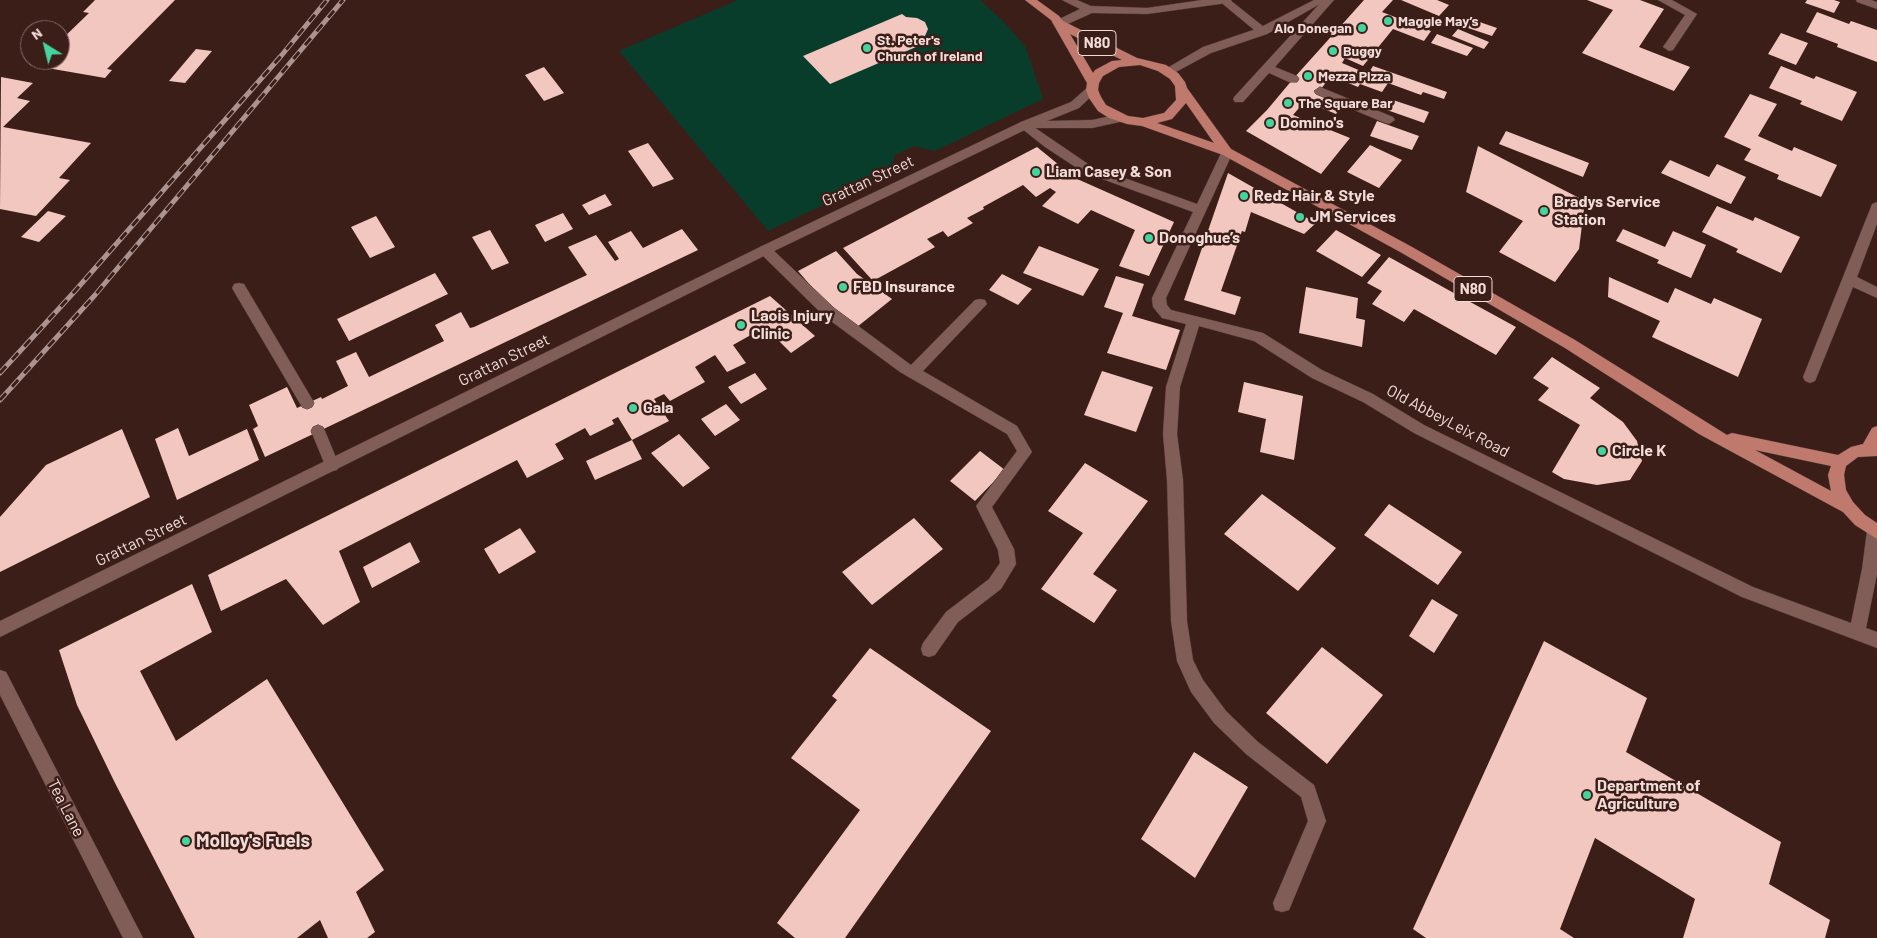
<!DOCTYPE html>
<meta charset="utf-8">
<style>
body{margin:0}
#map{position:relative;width:1877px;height:938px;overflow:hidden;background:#3c1e19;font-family:Barlow,sans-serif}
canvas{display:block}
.north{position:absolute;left:20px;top:20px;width:50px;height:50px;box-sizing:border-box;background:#3c1e19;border:1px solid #846a65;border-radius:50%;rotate:324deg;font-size:14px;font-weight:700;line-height:20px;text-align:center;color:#f1dcd8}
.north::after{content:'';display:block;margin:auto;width:18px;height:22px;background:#46d49e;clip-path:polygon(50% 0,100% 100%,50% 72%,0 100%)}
</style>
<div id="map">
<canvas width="1877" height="938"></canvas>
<div class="north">N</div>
</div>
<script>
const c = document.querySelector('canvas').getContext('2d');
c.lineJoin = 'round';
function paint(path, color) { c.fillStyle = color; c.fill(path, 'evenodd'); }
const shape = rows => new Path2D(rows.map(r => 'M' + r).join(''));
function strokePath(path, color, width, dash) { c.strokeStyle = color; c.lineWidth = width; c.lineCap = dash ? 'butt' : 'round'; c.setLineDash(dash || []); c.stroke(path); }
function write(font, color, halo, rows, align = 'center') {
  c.font = font + ' Barlow,sans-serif'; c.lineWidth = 5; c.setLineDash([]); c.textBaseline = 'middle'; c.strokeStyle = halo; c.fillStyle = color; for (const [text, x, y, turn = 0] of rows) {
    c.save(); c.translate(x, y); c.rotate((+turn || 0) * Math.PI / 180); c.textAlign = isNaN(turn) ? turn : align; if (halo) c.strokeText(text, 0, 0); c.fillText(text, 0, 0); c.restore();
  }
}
paint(shape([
 [738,0,980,0,1003,21,1025,46,1043,99,935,151,914,146,895,155,889,174,768,231,619,51]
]), '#093d2b');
paint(shape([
 [95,0,175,0,107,69,112,70,105,78,30,65,30,60,60,60,60,41,89,13,83,12],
 [1364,0,1393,0,1382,12,1431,31,1424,41,1393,29,1363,66,1345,58,1342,63,1368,74,1373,66,1447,92,1444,99,1423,92,1421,95,1388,83,1382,92,1360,84,1358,87,1331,76,1317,94,1343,105,1336,114,1305,101,1293,115,1350,138,1321,174,1246,131,1267,110,1293,79],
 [1401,0,1437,0,1449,5,1439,16],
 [1587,0,1640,0,1664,9,1639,47,1690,67,1674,91,1582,53,1613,10],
 [1807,0,1834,0,1840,2,1834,13,1805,3],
 [1817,12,1849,24,1851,21,1877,30,1877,62,1837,47,1838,44,1806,32],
 [902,14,906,17,917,18,925,22,928,29,925,36,930,41,830,84,803,56],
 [1465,17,1497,28,1492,36,1459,25],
 [1458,29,1489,42,1484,49,1452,36],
 [1781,33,1808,43,1796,65,1768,54],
 [1437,34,1473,48,1467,56,1431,43],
 [196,49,212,51,185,83,169,81],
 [1781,66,1814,79,1816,76,1857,92,1842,121,1800,104,1802,101,1769,88],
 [544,67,564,93,544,101,525,75],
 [1,77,33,83,17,98,30,101,3,127,91,143,59,178,70,180,36,216,0,209],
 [1750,94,1777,104,1758,136,1792,151,1794,147,1837,165,1821,197,1777,179,1779,175,1744,160,1751,149,1724,137],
 [1393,100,1429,112,1424,123,1387,110],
 [1377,121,1419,136,1412,150,1370,136],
 [1506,131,1589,163,1583,177,1499,144],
 [648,143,674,179,653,187,628,151],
 [1370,145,1402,160,1379,188,1347,172],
 [1478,146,1585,201,1579,249,1555,282,1499,252,1523,221,1466,192],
 [1037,147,1075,178,1174,222,1149,276,1119,266,1135,230,1091,210,1078,224,1042,206,1056,192,1050,188,1036,197,1023,185,983,207,984,209,967,218,973,223,948,237,943,231,927,239,935,247,873,281,843,248],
 [1670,160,1709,177,1717,164,1746,177,1731,204,1661,173],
 [1228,173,1316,223,1304,234,1251,212,1245,232,1242,231,1221,291,1241,297,1235,315,1184,300],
 [605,194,612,205,589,215,582,205],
 [1717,206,1753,221,1755,217,1800,237,1781,273,1736,252,1738,249,1702,232],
 [48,211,66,216,39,242,21,237],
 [563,213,573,229,545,242,535,225],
 [376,216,395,247,370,258,351,227],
 [682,229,698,250,265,457,253,429,258,426,249,405,287,387,297,408,321,397,322,399,348,386,336,361,356,352,369,377,444,341,435,325,461,312,470,328,474,327,587,275,568,247,596,235,615,261,619,259,608,242,631,231,643,248],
 [1623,229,1665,247,1673,231,1706,245,1691,278,1657,263,1659,260,1616,241],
 [490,230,509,263,492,270,472,237],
 [1336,230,1381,255,1362,277,1316,251],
 [1039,246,1099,269,1083,296,1023,273],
 [836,251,857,274,892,299,857,327,823,300,798,271],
 [1389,257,1452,292,1516,327,1496,355,1414,309,1404,322,1372,304,1382,291,1367,283],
 [435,273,448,294,349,341,337,319],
 [1002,274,1032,289,1018,305,989,290],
 [1116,276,1144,284,1132,316,1180,330,1166,370,1107,353,1123,313,1104,307],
 [1609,277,1668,303,1675,288,1711,304,1714,298,1762,319,1738,377,1652,337,1660,321,1608,297],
 [1306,287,1358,298,1356,318,1365,320,1362,347,1299,333],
 [770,296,815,336,791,353,765,327,733,345,746,363,727,372,715,355,695,367,705,382,670,401,664,394,654,399,669,421,632,440,618,417,612,420,614,424,590,436,585,428,555,444,564,459,527,478,517,460,339,551,360,602,323,625,286,579,221,611,208,575],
 [1552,357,1600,388,1590,398,1623,422,1637,441,1642,461,1630,480,1597,485,1564,479,1552,472,1580,425,1538,400,1549,388,1533,378],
 [1102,371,1153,387,1136,432,1084,415],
 [755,373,767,389,741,404,728,387],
 [1244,382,1303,396,1294,460,1260,452,1266,419,1238,412],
 [726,404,740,420,715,436,701,419],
 [178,428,189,456,247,429,259,460,177,500,155,439],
 [122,429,150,497,0,572,0,517,46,465],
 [679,434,710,468,683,487,651,453],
 [632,440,642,459,595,480,586,461],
 [980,451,1005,470,975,501,950,481],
 [1085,463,1148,501,1093,574,1117,590,1094,623,1041,589,1083,533,1048,511],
 [1262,494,1336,548,1298,591,1224,534],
 [1389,504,1462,552,1438,585,1364,535],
 [914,518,943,549,872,605,842,572],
 [520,528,536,552,499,574,484,549],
 [410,542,420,562,372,588,363,567],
 [192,584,212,632,140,671,176,741,267,679,384,870,356,892,375,932,367,938,328,938,320,920,297,938,195,938,115,783,77,705,59,650],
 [1432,599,1458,615,1434,653,1409,636],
 [1544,641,1647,698,1626,752,1781,842,1769,884,1830,920,1825,938,1683,938,1695,899,1595,838,1560,929,1574,938,1426,938,1413,929],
 [1322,647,1383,695,1327,764,1266,713],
 [870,648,991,731,845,938,795,938,777,923,860,810,791,758,837,700,832,696],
 [1194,752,1248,787,1195,878,1141,839]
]), '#f1c7bf');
const lane = shape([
 [1218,0,1230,0,1269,31,1263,35,1259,34,1218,0],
 [1323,0,1334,0,1275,67,1297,76,1299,79,1297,82,1289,82,1269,73,1243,102,1235,102,1233,99,1235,96,1323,0],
 [1658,0,1672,0,1697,14,1673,50,1669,51,1663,47,1685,15,1658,0],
 [1856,0,1871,0,1877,2,1877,9,1857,2,1856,0],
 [1320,87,1393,117,1395,120,1389,124,1385,123,1316,94,1314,91,1320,87],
 [765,245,770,247,834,308,911,365,975,300,980,299,985,300,987,304,923,371,1017,426,1032,452,992,507,1014,549,1016,564,1001,589,958,622,935,655,929,657,923,655,921,649,923,643,946,612,989,579,1000,563,998,550,976,506,1017,451,1007,434,900,372,824,316,760,253,758,250,760,247,765,245],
 [239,283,244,284,312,399,314,403,312,407,307,409,302,407,232,288,234,284,239,283],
 [318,425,323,427,325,431,339,465,337,470,332,471,327,470,325,465,311,431,313,427,318,425]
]);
const street = shape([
 [1062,0,1077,0,1091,6,1147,8,1202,0,1232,0,1227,3,1147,14,1092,13,1059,28,1053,24,1055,21,1080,9,1062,0],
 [1025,121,1091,166,1197,204,1223,149,1231,149,1233,152,1166,298,1167,305,1171,310,1263,333,1322,370,1373,394,1424,425,1753,587,1851,623,1862,569,1867,531,1870,526,1877,525,1877,574,1866,628,1877,632,1877,648,1742,597,1414,433,1363,402,1312,378,1254,341,1199,326,1180,387,1177,434,1183,480,1187,621,1193,660,1203,680,1226,711,1258,742,1314,785,1326,821,1289,910,1282,912,1275,910,1273,903,1308,821,1301,797,1246,754,1214,723,1191,692,1177,661,1171,621,1167,480,1163,434,1166,387,1186,324,1162,318,1153,307,1152,298,1193,212,1083,172,1045,147,1021,128,1019,125,1021,122,1025,121],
 [1877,202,1877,224,1857,277,1877,287,1877,298,1853,287,1815,381,1810,383,1805,381,1803,377,1871,207,1872,204,1877,202],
 [0,670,6,672,143,938,123,938,0,695,0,670]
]);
const secondary = shape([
 [1314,0,1327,0,1267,34,1211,53,1172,74,1164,74,1162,71,1203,47,1259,28,1314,0],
 [1092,86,1098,90,1079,108,1047,121,1092,120,1120,114,1124,115,1126,118,1124,121,1092,128,1029,128,770,253,0,637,0,621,760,247,1021,122,1071,102,1088,87,1092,86]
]);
const primary = shape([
 [1025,0,1037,0,1059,16,1063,21,1137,58,1166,65,1178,73,1185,82,1187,88,1231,149,1412,247,1575,340,1727,435,1732,433,1838,455,1851,447,1863,444,1872,428,1877,426,1877,456,1858,457,1846,466,1844,475,1846,490,1853,502,1865,515,1877,523,1877,539,1855,525,1843,512,1699,434,1565,348,1402,253,1223,155,1142,126,1127,124,1109,118,1098,111,1089,98,1086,90,1087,83,1051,20,1025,0],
 [1070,34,1122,60,1112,61,1095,70,1093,73,1070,34],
 [1140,65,1158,71,1170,79,1175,86,1176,100,1164,113,1143,118,1128,116,1106,105,1101,97,1098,90,1099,83,1103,76,1119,67,1140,65],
 [1186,103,1214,143,1157,123,1172,119,1186,103],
 [1755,450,1831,466,1828,475,1831,491,1755,450]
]);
strokePath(lane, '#543a37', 1);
strokePath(street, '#543a37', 1);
strokePath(secondary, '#543a37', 1);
strokePath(primary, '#543a37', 1);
paint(lane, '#805d56');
paint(street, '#805d56');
paint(secondary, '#805d56');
paint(primary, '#bf7a6d');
const rail = shape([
 [0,373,75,291,281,56,327,0],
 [0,400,95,295,343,0]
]);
strokePath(rail, '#ac938f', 5);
strokePath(rail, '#3c1e19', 3, [9]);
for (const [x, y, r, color] of [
 [1388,21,5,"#46d49e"],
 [1362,28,5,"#46d49e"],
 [867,48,5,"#46d49e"],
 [1333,51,5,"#46d49e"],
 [1308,76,5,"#46d49e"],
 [1288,103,5,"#46d49e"],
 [1270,123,5,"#46d49e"],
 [1036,172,5,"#46d49e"],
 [1244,196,5,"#46d49e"],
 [1544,211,5,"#46d49e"],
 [1300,217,5,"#46d49e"],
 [1149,238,5,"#46d49e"],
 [843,287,5,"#46d49e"],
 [741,325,5,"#46d49e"],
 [633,408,5,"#46d49e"],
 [1602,451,5,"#46d49e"],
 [1587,795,5,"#46d49e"],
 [186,841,5,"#46d49e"]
]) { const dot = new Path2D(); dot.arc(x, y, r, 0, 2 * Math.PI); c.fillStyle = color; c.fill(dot); strokePath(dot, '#3c1e19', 2); }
write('bold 14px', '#f1dcd8', '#3c1e19', [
 ["Maggie May’s",1398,21],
 ["Alo Donegan",1352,28,"right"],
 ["St. Peter's",877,40],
 ["Church of Ireland",877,56],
 ["Buggy",1343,51],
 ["Mezza Pizza",1318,76],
 ["The Square Bar",1298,103]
], 'left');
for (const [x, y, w] of [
 [1097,43,38],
 [1473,289,38]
]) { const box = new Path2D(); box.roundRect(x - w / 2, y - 12.5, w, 25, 4); c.fillStyle = '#3c1e19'; c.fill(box); strokePath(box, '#f1dcd8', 1); }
write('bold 15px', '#f1dcd8', null, [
 ["N80",1097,43],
 ["N80",1473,289]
]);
write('bold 16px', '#f1dcd8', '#3c1e19', [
 ["Domino's",1280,123],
 ["Liam Casey & Son",1046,172],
 ["Redz Hair & Style",1254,196],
 ["Bradys Service",1554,202],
 ["Station",1554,220],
 ["JM Services",1310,217],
 ["Donoghue’s",1159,238],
 ["FBD Insurance",853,287],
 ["Laois Injury",751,316],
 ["Clinic",751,334],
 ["Gala",643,408],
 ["Circle K",1612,451],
 ["Department of",1597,786],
 ["Agriculture",1597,804]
], 'left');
write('16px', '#f1dcd8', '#3c1e19', [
 ["Grattan Street",868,181,-25],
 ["Grattan Street",504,360,-26],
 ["Old AbbeyLeix Road",1448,421,28],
 ["Grattan Street",141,540,-26],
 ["Tea Lane",66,808,63]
]);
write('bold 19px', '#f1dcd8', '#3c1e19', [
 ["Molloy's Fuels",196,841]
], 'left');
</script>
